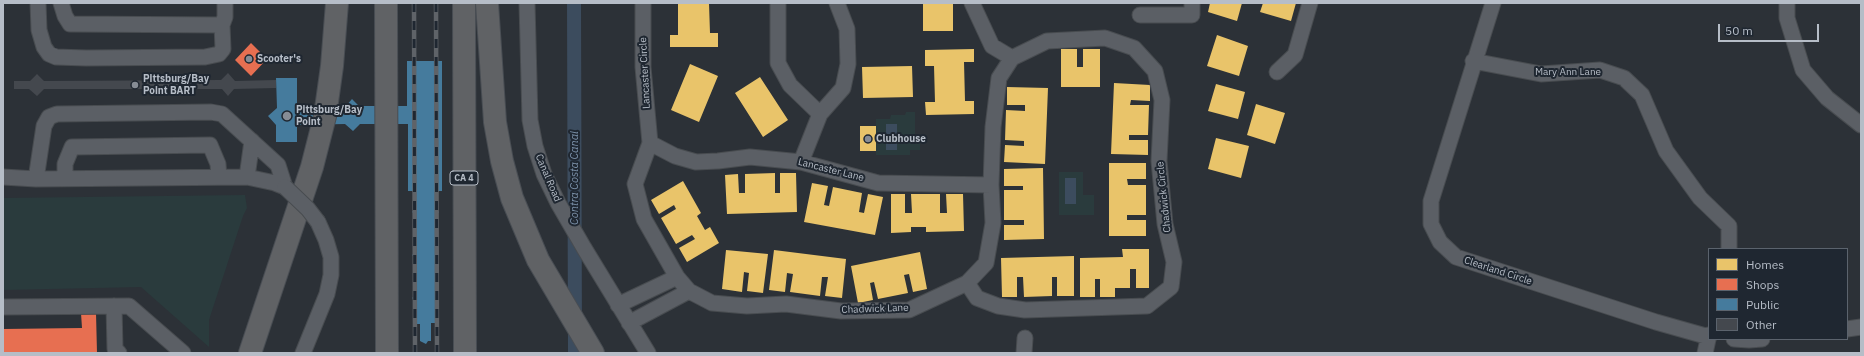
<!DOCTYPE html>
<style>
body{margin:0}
#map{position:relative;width:1864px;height:356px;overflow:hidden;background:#2c3137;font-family:"IBM Plex Sans",sans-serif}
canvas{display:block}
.frame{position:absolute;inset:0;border:4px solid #b6bdc7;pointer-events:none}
.legend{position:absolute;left:1708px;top:248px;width:140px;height:92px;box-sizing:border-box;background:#1f2731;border:1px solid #5b636d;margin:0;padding:5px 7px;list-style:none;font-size:12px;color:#b6bdc7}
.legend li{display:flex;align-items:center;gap:8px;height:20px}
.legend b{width:20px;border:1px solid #5b636d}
.scale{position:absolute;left:1718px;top:24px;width:101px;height:18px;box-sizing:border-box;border:2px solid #b6bdc7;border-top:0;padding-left:5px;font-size:12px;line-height:14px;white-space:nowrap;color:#b6bdc7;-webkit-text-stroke:3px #1f2731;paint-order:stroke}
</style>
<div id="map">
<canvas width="1864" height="356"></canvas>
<div class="frame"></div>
<ul class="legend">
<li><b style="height:11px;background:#e9c46a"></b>Homes</li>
<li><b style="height:11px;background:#e76f51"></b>Shops</li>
<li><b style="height:11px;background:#457b9d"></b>Public</li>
<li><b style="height:11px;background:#44484e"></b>Other</li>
</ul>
<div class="scale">50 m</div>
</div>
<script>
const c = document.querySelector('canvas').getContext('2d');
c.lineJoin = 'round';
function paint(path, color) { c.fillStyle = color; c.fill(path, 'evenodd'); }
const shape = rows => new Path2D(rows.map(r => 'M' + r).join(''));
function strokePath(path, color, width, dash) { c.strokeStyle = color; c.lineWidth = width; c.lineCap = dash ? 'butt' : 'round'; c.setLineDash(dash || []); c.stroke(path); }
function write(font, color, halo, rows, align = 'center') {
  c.font = font + ' "IBM Plex Sans",sans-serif'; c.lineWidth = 4; c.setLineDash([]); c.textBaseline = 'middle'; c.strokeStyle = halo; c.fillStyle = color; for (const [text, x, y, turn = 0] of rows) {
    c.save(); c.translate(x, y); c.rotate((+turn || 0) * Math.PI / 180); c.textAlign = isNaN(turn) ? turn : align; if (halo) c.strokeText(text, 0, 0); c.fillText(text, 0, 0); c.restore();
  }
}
paint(shape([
 [906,112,915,112,915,137,920,137,920,150,910,150,910,155,876,155,876,119,890,119,891,115,905,115],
 [1059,172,1083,172,1083,195,1094,195,1094,215,1059,215],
 [245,195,247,208,243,216,209,320,209,347,141,287,3,290,3,198]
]), '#2a3b3d');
paint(shape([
 [886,124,897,124,897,150,886,150],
 [1065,178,1076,178,1076,204,1065,204]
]), '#3c4c5e');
paint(shape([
 [678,3,709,3,710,33,718,33,718,47,670,47,670,35,678,35],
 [923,3,953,3,953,31,923,31],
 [1210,3,1242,3,1237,21,1208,12],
 [1263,3,1296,3,1291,21,1260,12],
 [1217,35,1248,46,1239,76,1207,66],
 [974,49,974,62,964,62,965,101,974,101,974,114,926,115,925,102,935,102,934,66,925,66,925,50],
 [1061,49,1077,49,1077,67,1083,67,1083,49,1100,49,1100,87,1061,87],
 [690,64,718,76,699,122,671,110],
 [912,66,913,97,863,98,862,67],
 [760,77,788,120,763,137,735,93],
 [1114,83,1150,85,1150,101,1131,100,1130,105,1149,105,1148,135,1129,135,1129,140,1148,140,1148,155,1111,154],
 [1216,84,1245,92,1238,119,1208,111],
 [1007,87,1048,88,1045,164,1004,162,1005,145,1024,146,1024,141,1005,140,1006,110,1025,111,1025,105,1007,105],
 [1256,104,1285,113,1275,144,1247,135],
 [860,126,876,126,876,151,860,151],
 [1216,138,1249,146,1241,178,1208,169],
 [1109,163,1146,163,1146,179,1127,179,1128,185,1146,185,1146,215,1127,215,1127,220,1146,220,1146,236,1109,236],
 [1043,168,1044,239,1004,240,1004,225,1024,225,1024,220,1004,220,1004,190,1023,190,1023,186,1004,186,1004,169],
 [775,173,775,193,780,193,780,173,796,173,797,212,727,214,725,175,738,174,739,193,745,193,745,174],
 [683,181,701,213,697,216,705,230,710,227,719,243,687,262,679,248,695,239,692,235,676,244,661,218,676,209,674,205,659,214,651,200],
 [812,183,828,186,824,205,829,206,833,187,862,193,859,212,864,213,868,194,883,197,875,235,804,222],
 [891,194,905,194,905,213,912,213,911,194,940,194,940,213,947,213,946,194,963,194,964,231,926,232,926,227,911,227,911,232,891,233],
 [1122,249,1149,249,1149,288,1136,288,1136,269,1130,269,1130,288,1115,288,1115,297,1100,297,1100,279,1095,279,1095,297,1080,297,1080,258,1123,257],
 [726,250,768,254,763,293,747,291,749,273,744,272,742,292,722,289],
 [774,250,846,259,842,298,825,296,828,277,822,277,820,296,790,292,793,274,787,273,785,292,769,290],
 [920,252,927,289,913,292,909,274,904,275,908,293,878,299,874,282,870,283,873,300,858,303,851,266],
 [1074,256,1074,296,1057,296,1057,277,1052,277,1052,296,1024,297,1023,277,1017,277,1017,297,1002,297,1001,258]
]), '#e9c46a');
paint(shape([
 [251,43,267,59,251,76,235,60],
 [81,313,96,313,97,353,3,353,3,329,82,328]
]), '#e76f51');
paint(shape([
 [407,61,442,61,442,191,436,191,436,209,439,212,436,215,436,252,439,255,436,258,436,295,439,298,436,301,436,323,431,323,431,341,428,341,426,344,420,341,420,324,415,324,415,300,412,298,415,296,415,257,412,255,415,253,415,214,412,212,415,209,415,191,408,191,408,124,360,124,353,131,345,124,297,125,297,142,276,142,276,125,268,116,277,108,276,78,297,78,297,107,346,106,352,99,359,106,407,106]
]), '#457b9d');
strokePath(shape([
 [574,3,575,353]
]), '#3c4c5e', 14);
paint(shape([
 [228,73,235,81,276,80,276,88,234,89,228,96,222,89,44,89,37,96,29,89,14,89,14,81,30,81,37,74,44,81,221,80]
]), '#44484e');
const minor = shape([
 [38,3,39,30,44,47,49,54,56,57,86,58,205,57,219,54,223,49,222,25,225,17,225,3],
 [61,3,65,16,70,24,222,25],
 [527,3,530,120,535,146,544,174,558,203,584,248,648,353],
 [643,3,643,67,650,143,635,184,644,219,677,277,689,291,712,303,747,306,786,304,841,311,909,310,967,283,986,263,993,223,991,185,993,127,999,78,1012,58],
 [778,3,778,63,790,85,820,114],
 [972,3,992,46,1012,58],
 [1493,3,1431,201,1431,224,1440,242,1456,257,1656,322,1709,337],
 [1787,3,1787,18,1803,70,1827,98,1861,125],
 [1140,15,1192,15,1192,3],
 [1473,61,1541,74,1600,70,1624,78,1642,95,1666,151,1700,198,1729,226,1729,249],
 [1277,72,1295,55,1310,3],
 [650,143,675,156,696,162,718,161,750,157,801,162,878,183,991,185],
 [801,162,820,114,843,88,848,64,847,29,837,3],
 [3,177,36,179,247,177,275,183,285,187],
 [247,177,252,141],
 [36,179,44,126,49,117,57,114,211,112,222,114,278,165,285,187],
 [65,179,65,164,72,147,210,145,218,164,219,177],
 [967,283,977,298,998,306,1025,310,1147,306,1171,287,1174,262,1165,224,1159,161,1162,100,1155,71,1134,48,1105,38,1047,41,1012,58],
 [618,305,677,277],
 [114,306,115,349,119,353],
 [3,307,129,306,183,353],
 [629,323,689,291],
 [1847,329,1861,327],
 [1734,339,1749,340,1762,339],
 [303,353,327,294,331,275,331,257,326,240,318,222],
 [1024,353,1025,338],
 [1705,353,1709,335]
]);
const highway = shape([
 [386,3,387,353],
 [464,3,465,353],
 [487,3,495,122,502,161,512,198,538,260,593,353],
 [250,353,312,167,325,116,332,66,337,3]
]);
strokePath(minor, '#484c50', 17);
strokePath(highway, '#484d53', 24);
strokePath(minor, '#5b5f65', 15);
strokePath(highway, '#606265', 22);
const rail = shape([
 [414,3,415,353],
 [436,3,437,353]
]);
strokePath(rail, '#5f6368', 4.5);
strokePath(rail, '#1f2731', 3, [9]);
const minorBridge = shape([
 [285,187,308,209,318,222]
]);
strokePath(minorBridge, '#484c50', 17, []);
strokePath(minorBridge, '#5b5f65', 15);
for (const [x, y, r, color] of [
 [249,59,4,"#868c95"],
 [135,85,4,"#868c95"],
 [287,116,5,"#868c95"],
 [868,139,4,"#868c95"]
]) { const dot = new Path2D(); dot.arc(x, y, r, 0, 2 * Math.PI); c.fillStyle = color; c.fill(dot); strokePath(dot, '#1f2731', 1.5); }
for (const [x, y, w] of [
 [464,178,28]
]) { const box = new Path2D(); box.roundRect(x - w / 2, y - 7, w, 14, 3); c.fillStyle = '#1f2731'; c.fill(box); strokePath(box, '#b6bdc7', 1); }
write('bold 9px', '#b6bdc7', null, [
 ["CA 4",464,178]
]);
write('bold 10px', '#b6bdc7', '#1f2731', [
 ["Scooter's",257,59],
 ["Pittsburg/Bay",143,79],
 ["Point BART",143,91],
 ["Pittsburg/Bay",296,110],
 ["Point",296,122],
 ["Clubhouse",876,139]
], 'left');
write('10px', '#b6bdc7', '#1f2731', [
 ["Mary Ann Lane",1568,72],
 ["Lancaster Circle",645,73,-93],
 ["Lancaster Lane",831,170,14],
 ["Canal Road",548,178,67],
 ["Chadwick Circle",1164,197,-96],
 ["Clearland Circle",1498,271,18],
 ["Chadwick Lane",875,309,-2]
]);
write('italic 11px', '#7a8fa7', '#1f2731', [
 ["Contra Costa Canal",575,178,-90]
]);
</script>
